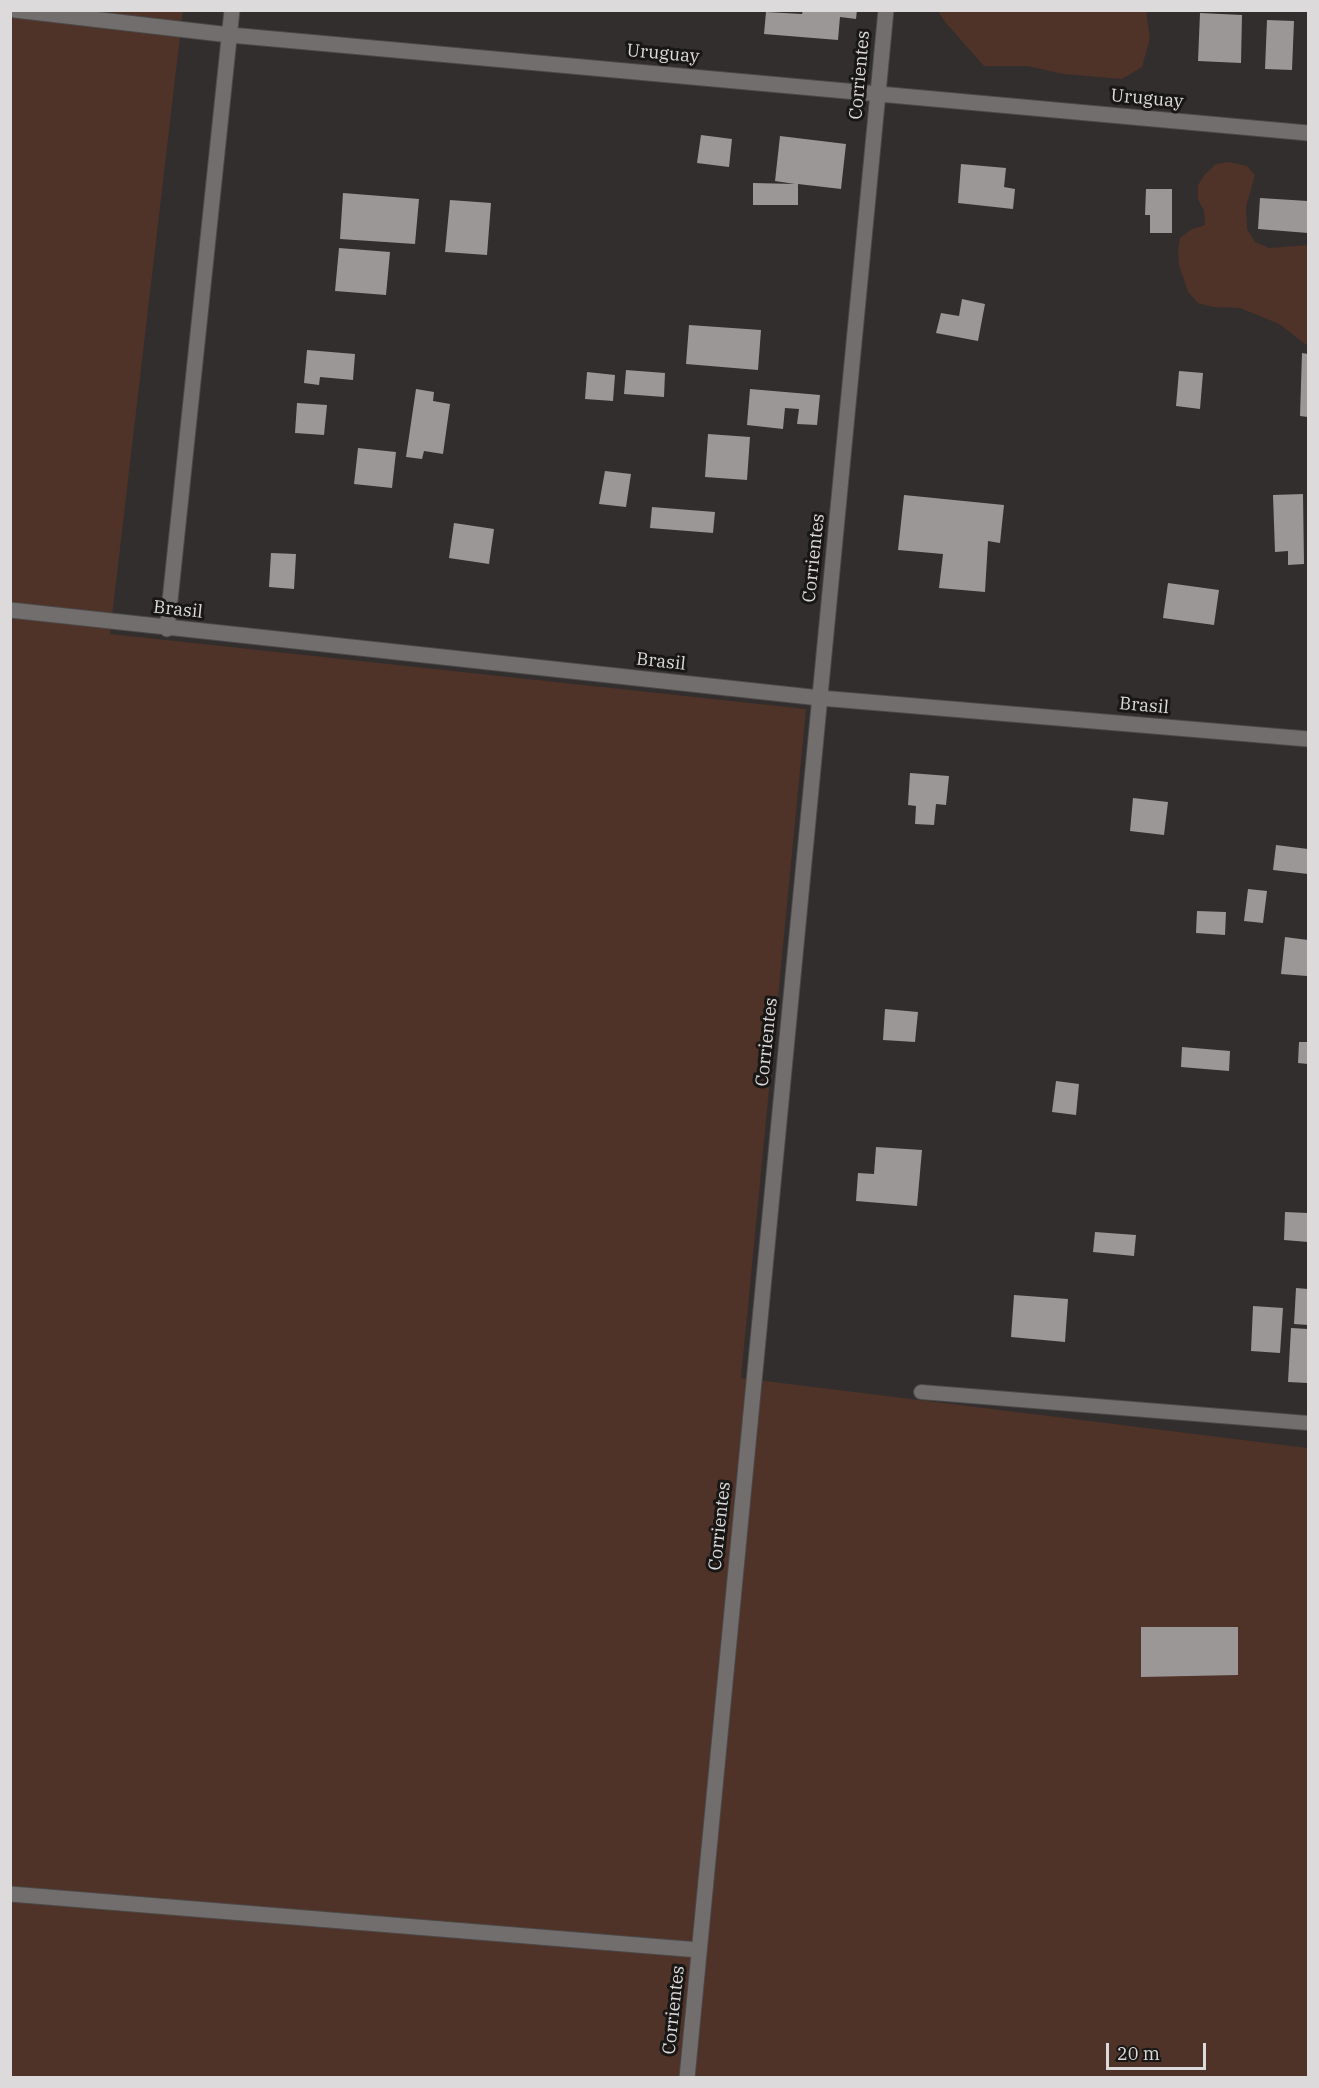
<!DOCTYPE html>
<style>
body{margin:0}
#map{position:relative;width:1319px;height:2088px;overflow:hidden;background:#312e2d;font-family:"IBM Plex Serif",serif}
canvas{display:block}
.frame{position:absolute;inset:0;border:12px solid #dcdada;pointer-events:none}
.scale{position:absolute;left:1106px;top:2043px;width:100px;height:27px;box-sizing:border-box;border:3px solid #dcdada;border-top:0;padding-left:8px;font-size:18px;line-height:21px;white-space:nowrap;color:#dcdada;-webkit-text-stroke:4px #181716;paint-order:stroke}
</style>
<div id="map">
<canvas width="1319" height="2088"></canvas>
<div class="frame"></div>
<div class="scale">20 m</div>
</div>
<script>
const c = document.querySelector('canvas').getContext('2d');
c.lineJoin = 'round';
function paint(path, color) { c.fillStyle = color; c.fill(path, 'evenodd'); }
const shape = rows => new Path2D(rows.map(r => 'M' + r).join(''));
function strokePath(path, color, width, dash) { c.strokeStyle = color; c.lineWidth = width; c.lineCap = dash ? 'butt' : 'round'; c.setLineDash(dash || []); c.stroke(path); }
function write(font, color, halo, rows, align = 'center') {
  c.font = font + ' "IBM Plex Serif",serif'; c.lineWidth = 6; c.setLineDash([]); c.textBaseline = 'middle'; c.strokeStyle = halo; c.fillStyle = color; for (const [text, x, y, turn = 0] of rows) {
    c.save(); c.translate(x, y); c.rotate((+turn || 0) * Math.PI / 180); c.textAlign = isNaN(turn) ? turn : align; if (halo) c.strokeText(text, 0, 0); c.fillText(text, 0, 0); c.restore();
  }
}
paint(shape([
 [11,11,183,11,110,634,806,709,741,1378,1308,1448,1308,2077,11,2078],
 [938,11,1146,11,1150,38,1142,67,1122,79,1063,74,1028,66,984,66,945,22],
 [1229,162,1247,166,1255,175,1246,207,1247,229,1255,242,1269,248,1308,245,1308,346,1279,324,1240,308,1213,307,1198,303,1188,292,1179,265,1178,251,1180,238,1192,229,1205,225,1204,211,1198,199,1198,185,1205,174,1216,164]
]), '#4f3228');
paint(shape([
 [803,10,857,10,856,19,840,17,838,40,764,34,766,12,802,14],
 [1200,13,1242,15,1241,63,1198,61],
 [1267,20,1294,21,1292,70,1265,69],
 [701,135,732,139,729,167,697,163],
 [780,136,846,144,841,189,798,184,798,205,753,205,753,183,795,184,775,181],
 [961,164,1006,168,1004,187,1015,189,1013,209,958,203],
 [1146,189,1172,189,1172,233,1150,233,1150,215,1145,215],
 [343,193,419,199,415,244,340,239],
 [1260,198,1308,201,1308,233,1258,229],
 [450,200,491,203,487,255,445,252],
 [339,248,390,252,386,295,335,291],
 [962,299,985,304,978,341,936,333,941,313,959,316],
 [689,325,761,330,758,370,686,364],
 [307,350,355,354,353,380,320,377,319,385,304,383],
 [1302,353,1308,354,1308,417,1300,416],
 [626,370,665,373,664,397,624,394],
 [1179,371,1203,373,1200,409,1176,406],
 [587,372,615,375,613,401,585,399],
 [416,389,434,392,433,401,450,404,443,454,424,451,422,459,406,457],
 [750,389,820,395,817,425,797,424,799,409,785,408,783,429,747,425],
 [297,403,327,405,324,435,295,433],
 [708,434,750,437,747,480,705,477],
 [358,448,396,452,392,488,354,484],
 [605,471,631,474,626,507,599,504],
 [1303,494,1304,564,1288,565,1288,551,1275,552,1273,495],
 [904,495,1004,505,1000,543,988,541,985,592,939,588,943,554,898,550],
 [652,507,715,512,713,533,650,528],
 [454,523,494,529,489,564,449,558],
 [271,553,296,554,294,589,269,587],
 [1168,583,1219,590,1214,625,1163,618],
 [910,773,949,776,946,805,936,804,934,825,915,824,916,806,908,805],
 [1133,798,1168,802,1164,835,1130,831],
 [1276,845,1308,849,1308,874,1273,870],
 [1248,889,1267,891,1263,923,1244,921],
 [1197,911,1226,912,1225,935,1196,933],
 [1285,937,1308,940,1307,976,1281,974],
 [885,1009,918,1012,915,1042,883,1040],
 [1299,1042,1308,1042,1308,1064,1298,1063],
 [1182,1047,1230,1051,1229,1071,1181,1067],
 [1056,1081,1079,1084,1076,1115,1052,1112],
 [876,1147,922,1150,917,1206,856,1201,858,1173,874,1174],
 [1285,1212,1308,1213,1308,1242,1284,1240],
 [1095,1232,1136,1235,1134,1256,1093,1252],
 [1296,1288,1308,1289,1308,1325,1294,1324],
 [1014,1295,1068,1299,1065,1342,1011,1337],
 [1253,1306,1283,1308,1280,1353,1251,1351],
 [1291,1328,1308,1329,1308,1383,1288,1382],
 [1141,1627,1238,1627,1238,1675,1141,1677]
]), '#9a9796');
const lane = shape([
 [921,1392,1308,1423]
]);
const street = shape([
 [15,10,230,35,1308,133],
 [10,610,820,698,1308,739],
 [167,629,232,10],
 [10,1894,699,1950],
 [687,2078,886,10]
]);
strokePath(lane, '#4c4949', 16);
strokePath(street, '#4c4949', 17);
strokePath(lane, '#716e6d', 14);
strokePath(street, '#716e6d', 15);
write('18px', '#dcdada', '#181716', [
 ["Uruguay",663,54,5],
 ["Corrientes",860,75,-85],
 ["Uruguay",1147,99,5],
 ["Corrientes",814,558,-84],
 ["Brasil",178,610,6],
 ["Brasil",661,662,6],
 ["Brasil",1144,706,5],
 ["Corrientes",767,1042,-84],
 ["Corrientes",720,1526,-84],
 ["Corrientes",674,2010,-84]
]);
</script>
